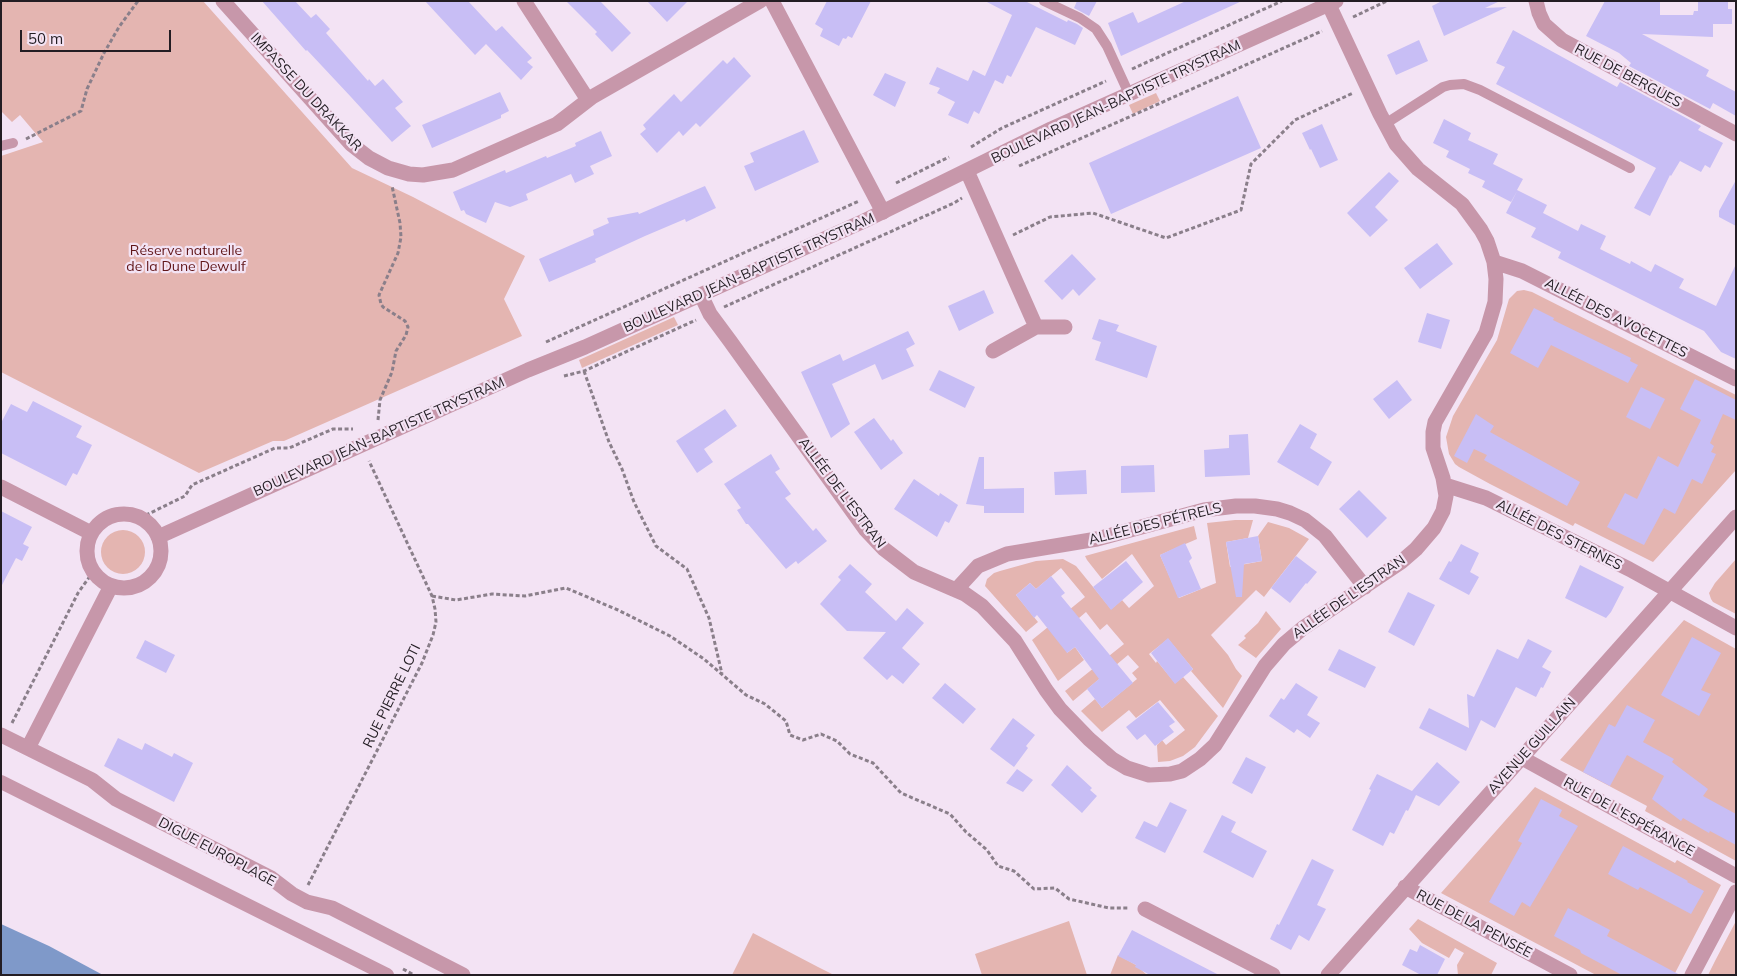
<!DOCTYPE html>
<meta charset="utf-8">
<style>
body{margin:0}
#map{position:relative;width:1737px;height:976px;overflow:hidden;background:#f3e3f4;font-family:Mulish,sans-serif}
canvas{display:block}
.frame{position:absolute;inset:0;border:2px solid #231d23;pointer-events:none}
.scale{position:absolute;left:20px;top:30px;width:151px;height:22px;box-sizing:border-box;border:2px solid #231d23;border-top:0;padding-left:6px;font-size:15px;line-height:18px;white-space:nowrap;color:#231d23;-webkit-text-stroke:4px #f3e3f4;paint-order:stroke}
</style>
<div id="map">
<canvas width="1737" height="976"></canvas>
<div class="frame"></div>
<div class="scale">50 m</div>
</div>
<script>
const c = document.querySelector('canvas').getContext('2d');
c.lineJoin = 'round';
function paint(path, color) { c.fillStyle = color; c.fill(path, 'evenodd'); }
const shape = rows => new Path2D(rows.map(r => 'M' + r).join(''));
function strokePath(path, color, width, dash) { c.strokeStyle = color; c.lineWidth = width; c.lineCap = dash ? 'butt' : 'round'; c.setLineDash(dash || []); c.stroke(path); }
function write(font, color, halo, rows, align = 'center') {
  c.font = font + ' Mulish,sans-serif'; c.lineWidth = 4.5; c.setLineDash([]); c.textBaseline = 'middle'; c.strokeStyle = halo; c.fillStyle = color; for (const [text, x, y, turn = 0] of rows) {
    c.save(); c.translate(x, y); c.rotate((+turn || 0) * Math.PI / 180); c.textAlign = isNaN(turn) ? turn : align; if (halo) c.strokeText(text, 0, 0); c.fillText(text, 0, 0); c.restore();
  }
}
paint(shape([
 [1,1,203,1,352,168,413,197,525,256,504,299,522,336,284,441,273,441,199,473,1,372,1,156,43,142,20,115,12,122,1,111],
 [1156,93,1160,101,1133,114,1129,105],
 [1524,290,1532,292,1736,395,1736,470,1653,562,1575,523,1573,526,1490,484,1459,467,1455,464,1449,454,1446,437,1453,416,1497,340,1509,299,1517,291],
 [674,317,678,325,582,368,579,360],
 [1235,520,1253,520,1248,538,1226,542,1230,567,1262,561,1258,536,1268,522,1289,528,1309,539,1264,597,1256,590,1211,635,1228,655,1236,669,1242,676,1223,708,1191,671,1193,669,1168,639,1149,654,1156,663,1157,661,1175,683,1183,677,1218,716,1195,747,1183,756,1170,761,1158,762,1157,745,1162,740,1166,745,1185,730,1160,700,1136,718,1129,710,1102,732,1081,711,1095,699,1102,708,1137,679,1132,673,1139,667,1128,655,1073,701,1065,691,1124,644,1107,624,1100,630,1086,612,1079,618,1067,653,1075,647,1084,660,1058,681,1032,640,1085,597,1061,568,1036,589,1030,583,1016,595,1038,622,1026,632,985,586,987,579,994,573,1000,571,1036,561,1063,559,1076,566,1111,609,1122,600,1129,608,1154,586,1132,554,1102,579,1087,560,1085,556,1194,526,1197,539,1160,555,1179,598,1216,583,1207,523],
 '101 552a22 22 0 1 1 44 0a22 22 0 1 1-44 0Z',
 [1736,559,1736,614,1713,602,1711,599,1709,593,1715,583],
 [1266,611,1281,629,1256,658,1238,645,1246,638,1244,636,1258,623],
 [1684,620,1736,649,1736,861,1645,811,1647,806,1560,760],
 [1535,787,1675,863,1677,860,1721,885,1674,975,1596,975,1441,893],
 [1418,919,1497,963,1491,975,1458,975,1457,965,1464,953,1455,948,1449,958,1422,943,1409,929],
 [1069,921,1087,975,982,975,975,954],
 [1736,921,1736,975,1708,975,1715,961],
 [753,933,818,967,834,975,732,975],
 [1118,955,1136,965,1147,975,1110,975]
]), '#e4b5b1');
paint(shape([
 [1,924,49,946,103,975,1,975]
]), '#7f99c9');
paint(shape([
 [262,1,295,1,311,18,316,14,330,29,326,33,368,81,369,79,375,86,383,79,403,102,395,108,411,126,392,142,351,97,307,50,306,51],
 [425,1,468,1,496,31,502,26,532,58,527,62,533,67,521,80,486,44,475,55],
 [566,1,600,1,631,33,612,52,595,34,597,32],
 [647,1,688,1,667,22],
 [827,1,871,1,852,38,848,36,846,39,843,38,839,46,820,36,823,29,815,24],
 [985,1,1025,1,1067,22,1068,20,1077,24,1083,28,1075,45,1036,27,1011,77,1007,75,1003,84,995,80,979,114,974,111,968,124,948,115,955,102,937,93,940,88,929,84,937,67,968,81,973,70,985,76,1012,15],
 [1077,1,1097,1,1089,16,1074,8],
 [1186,1,1242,1,1121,56,1108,23,1133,12,1138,23],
 [1442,1,1500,1,1485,8,1507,7,1444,36,1432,6],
 [1605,1,1660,1,1660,15,1693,15,1694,11,1698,11,1698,1,1728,1,1728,9,1732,9,1732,24,1713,24,1713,37,1642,34,1709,70,1706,76,1736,92,1736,116,1713,103,1710,109,1629,66,1631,63,1619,53,1586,36],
 [1513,30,1617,87,1620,82,1701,126,1698,130,1723,143,1710,168,1705,165,1701,172,1680,161,1671,176,1670,175,1650,216,1634,208,1656,168,1496,84,1505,67,1496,63],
 [1419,40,1428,61,1396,75,1387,55],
 [734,57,751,76,700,127,696,123,683,136,679,131,657,153,640,134,646,129,643,125,674,94,681,102,723,60,727,64],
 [885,73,906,82,895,107,873,95],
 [500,92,509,111,501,115,501,118,432,148,422,125],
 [1238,96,1261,148,1111,214,1089,163],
 [1444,119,1471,133,1468,140,1498,154,1493,164,1523,179,1517,190,1547,205,1543,213,1578,231,1581,224,1606,236,1600,249,1630,264,1631,261,1651,272,1655,264,1684,279,1679,288,1716,306,1736,264,1736,359,1721,352,1704,331,1558,258,1561,252,1531,237,1536,228,1506,213,1517,191,1511,202,1482,187,1485,181,1468,173,1470,169,1446,157,1449,151,1433,143],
 [1322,124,1338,160,1320,168,1311,149,1310,150,1302,133],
 [804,130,819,162,755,191,744,166,754,162,750,153],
 [601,131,612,156,590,166,594,174,575,183,571,174,526,194,528,200,510,207,495,202,486,223,466,214,464,210,461,211,453,192,505,170,506,173,546,156,547,158,576,146,575,143],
 [1389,172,1399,181,1375,207,1388,220,1370,237,1347,213],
 [1736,180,1736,226,1719,217,1719,211],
 [705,186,716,208,686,222,685,219,645,236,595,259,596,262,549,282,539,259,594,235,593,230,609,223,607,218,638,212,639,214],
 [1437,243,1453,264,1420,289,1404,268],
 [1072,254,1096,279,1079,296,1073,289,1062,300,1044,281],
 [984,290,994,313,959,331,948,306],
 [1534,308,1554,318,1553,320,1631,358,1630,361,1638,365,1628,383,1551,345,1538,368,1510,353],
 [1427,313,1450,320,1441,349,1418,342],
 [1099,319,1119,325,1116,331,1157,346,1147,378,1095,360,1101,342,1092,339],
 [908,331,915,344,906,349,914,366,882,380,875,364,832,384,850,424,831,438,801,372,840,354,843,361],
 [939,370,975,387,965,408,929,390],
 [1695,379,1736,400,1736,420,1723,414,1710,443,1714,446,1711,452,1716,454,1702,484,1692,479,1675,514,1664,508,1644,545,1607,527,1625,493,1637,499,1658,456,1678,467,1701,420,1680,409],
 [1397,380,1412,400,1389,419,1373,399],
 [1641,387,1665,399,1650,429,1626,417],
 [33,401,82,426,76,437,92,445,77,475,73,473,66,486,1,453,1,423,11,404,27,412],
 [725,409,737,426,704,449,713,462,697,473,676,441],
 [1476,414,1494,426,1490,432,1580,482,1567,506,1484,460,1487,455,1474,449,1467,463,1454,456],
 [874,418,891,441,893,439,903,453,881,470,854,432],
 [1300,424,1317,434,1310,448,1332,462,1318,486,1277,462],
 [1248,434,1250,475,1205,477,1204,450,1229,448,1229,435],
 [771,454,780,469,775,472,791,494,785,498,813,531,816,528,827,541,798,564,796,561,786,569,748,524,746,524,737,510,741,508,724,484],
 [979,457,984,457,984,489,1024,488,1024,513,984,513,984,506,966,504],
 [1154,465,1155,492,1121,493,1121,466],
 [1086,470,1087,494,1055,495,1054,472],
 [914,479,939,496,940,493,958,505,949,523,945,521,937,537,894,509],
 [1359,490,1387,518,1367,538,1339,509],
 [1,511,32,527,23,544,29,547,22,561,16,558,1,587],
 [1258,536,1262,561,1244,564,1242,597,1236,597,1226,542],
 [1185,543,1192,558,1189,561,1201,589,1178,598,1160,555],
 [1461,544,1479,553,1470,572,1479,577,1469,595,1439,579,1449,561,1451,562],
 [1296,556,1317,572,1307,584,1306,583,1290,603,1271,588],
 [1126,561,1143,582,1111,610,1093,587],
 [850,564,872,584,865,592,896,621,907,608,924,623,902,648,920,664,903,684,892,675,887,680,863,658,886,632,847,631,820,604,841,580,838,577],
 [1580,565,1624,587,1611,612,1606,618,1565,598],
 [1051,576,1065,593,1061,596,1133,683,1102,708,1087,689,1099,679,1075,647,1067,653,1037,615,1034,618,1016,595,1030,583,1036,589],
 [1408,592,1435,605,1414,646,1388,632],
 [1692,637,1721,653,1701,690,1711,694,1699,716,1661,695],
 [1168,638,1193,669,1175,684,1151,653],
 [1528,639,1552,651,1542,667,1551,672,1543,688,1541,687,1536,697,1516,687,1495,728,1481,720,1466,751,1419,728,1429,708,1469,728,1467,694,1474,697,1497,649,1518,659],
 [145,640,175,655,166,673,136,658],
 [1339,649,1376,667,1365,688,1328,670],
 [945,683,976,709,963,724,932,698],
 [1296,683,1318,697,1307,715,1320,723,1310,738,1297,729,1294,733,1269,716,1281,698,1284,700],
 [1158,702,1175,722,1169,726,1174,732,1155,746,1145,734,1137,740,1126,727],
 [1627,705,1655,720,1643,742,1674,759,1672,762,1708,789,1703,796,1736,814,1736,845,1710,831,1709,833,1683,818,1681,821,1652,799,1664,776,1627,755,1610,786,1583,772,1609,724,1615,727],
 [1013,718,1035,735,1026,746,1028,748,1014,767,990,749],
 [118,738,142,750,145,743,172,757,174,753,193,763,174,802,104,766],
 [1246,757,1266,767,1252,794,1232,783],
 [1437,762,1460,782,1439,806,1416,795,1408,811,1406,810,1394,834,1390,832,1383,846,1352,830,1371,790,1369,789,1377,774,1412,791],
 [1067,765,1092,788,1090,790,1097,796,1082,813,1051,785],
 [1017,769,1033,780,1023,792,1006,783],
 [1541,799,1562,810,1559,816,1578,826,1530,907,1522,902,1514,916,1489,902,1522,843,1518,841],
 [1170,802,1187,810,1165,853,1135,838,1144,821,1157,827],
 [1222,815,1236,822,1231,832,1267,851,1253,878,1203,852],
 [1623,846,1688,881,1687,882,1704,891,1691,914,1640,887,1638,890,1608,874],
 [1312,859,1334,870,1317,905,1326,909,1309,941,1299,935,1291,950,1270,939,1277,924,1279,925],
 [1568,908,1610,930,1607,936,1680,975,1622,975,1581,953,1580,950,1554,936],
 [1132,930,1186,958,1219,975,1150,975,1135,967,1136,965,1118,956],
 [1420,945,1445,959,1437,975,1421,975,1402,965,1410,949,1417,952]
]), '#c8bef5');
strokePath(shape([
 [1353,17,1387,1],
 [1132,69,1282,1],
 [26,139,81,111,87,89,104,53,119,27,138,1],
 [971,147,1002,128,1106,81],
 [1019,166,1322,31],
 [896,183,949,157],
 [1013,235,1050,217,1093,213,1166,238,1241,210,1251,164,1295,120,1353,93],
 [724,307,954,203,962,198],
 [546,342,859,201],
 [584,371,609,442,622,469,634,502,656,546,687,569,709,618,722,674],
 [564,376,584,371,696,320],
 [378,420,380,400,392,372,396,351,406,335,408,327,405,321,383,307,381,304,379,295,398,253,401,237,400,223,392,186],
 [140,518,185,496,192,485,275,448,289,448,333,429,353,429],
 [432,596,456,600,492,594,525,596,566,588,618,610,670,636,704,659,746,695,765,704,786,721,790,735,803,740,821,734,837,741,850,754,873,763,901,793,950,814,966,832,987,850,998,866,1014,871,1034,889,1055,888,1069,899,1109,908,1128,908],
 [12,723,78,593,93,572],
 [308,885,422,663,433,635,436,622,435,609,432,596,369,461],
 [403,969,414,975]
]), '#8a7f8a', 3, [4, 2.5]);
strokePath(shape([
 [1044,1,1080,18,1096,29,1107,46,1129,94],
 [1385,124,1443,87,1450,85,1464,84,1480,90,1630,168],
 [1,146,13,143]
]), '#c797aa', 10);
strokePath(shape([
 [1,782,387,975]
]), '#c797aa', 14);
strokePath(shape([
 [223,1,351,144,369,158,388,168,409,174,423,175,453,170,557,124,592,97,760,1],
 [524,1,588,100],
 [772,1,883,212],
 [1536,1,1539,13,1544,24,1562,40,1736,134],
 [967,171,1036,327,993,351],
 [1494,262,1522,271,1736,379],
 [701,295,710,314,730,341,865,529,884,549,914,572,965,594,982,606,1015,641,1046,690,1060,709,1089,739,1112,759,1127,768,1149,775,1170,774,1182,771,1200,759,1215,745,1265,666,1284,644,1303,628,1401,562,1416,549,1434,528,1443,511,1446,496,1443,478,1433,448,1433,432,1435,422,1486,333,1495,302,1496,279,1494,262,1487,241,1481,230,1462,204,1418,169,1396,144,1380,114,1329,5],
 [1036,327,1065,327],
 [1445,485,1486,498,1629,569,1736,628],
 [1,487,91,533],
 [956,590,978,566,1007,554,1097,539,1204,510,1236,506,1255,506,1277,509,1290,513,1305,520,1325,536,1365,587],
 [1,735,92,780,116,799,271,878,292,894,307,902,332,908,463,975],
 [28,748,111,586],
 [1522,758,1736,876],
 [1405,887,1570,975],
 [1145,909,1273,975],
 [1328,975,1736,517],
 [1692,975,1736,892]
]), '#c797aa', 15);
strokePath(shape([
 '87 551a37 37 0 1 1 74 0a37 37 0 1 1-74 0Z',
 [158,537,528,370,585,347,864,221,1051,129,1336,1]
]), '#c797aa', 15);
write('14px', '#231d23', '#f3e3f4', [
 ["RUE DE BERGUES",1628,76,28],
 ["IMPASSE DU DRAKKAR",306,92,47],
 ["BOULEVARD JEAN-BAPTISTE TRYSTRAM",1116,102,-25],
 ["BOULEVARD JEAN-BAPTISTE TRYSTRAM",749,273,-24],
 ["ALLÉE DES AVOCETTES",1616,318,27],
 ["BOULEVARD JEAN-BAPTISTE TRYSTRAM",379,437,-24],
 ["ALLÉE DE L'ESTRAN",842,493,53],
 ["ALLÉE DES PÉTRELS",1155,524,-14],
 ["ALLÉE DES STERNES",1559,535,27],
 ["ALLÉE DE L'ESTRAN",1349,597,-35],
 ["RUE PIERRE LOTI",392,696,-64],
 ["AVENUE GUILLAIN",1532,746,-48],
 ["RUE DE L'ESPÉRANCE",1629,817,29],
 ["DIGUE EUROPLAGE",217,852,28],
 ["RUE DE LA PENSÉE",1474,924,28]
]);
write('14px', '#601518', '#f3e3f4', [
 ["Réserve naturelle",186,251],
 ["de la Dune Dewulf",186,267]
]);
</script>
